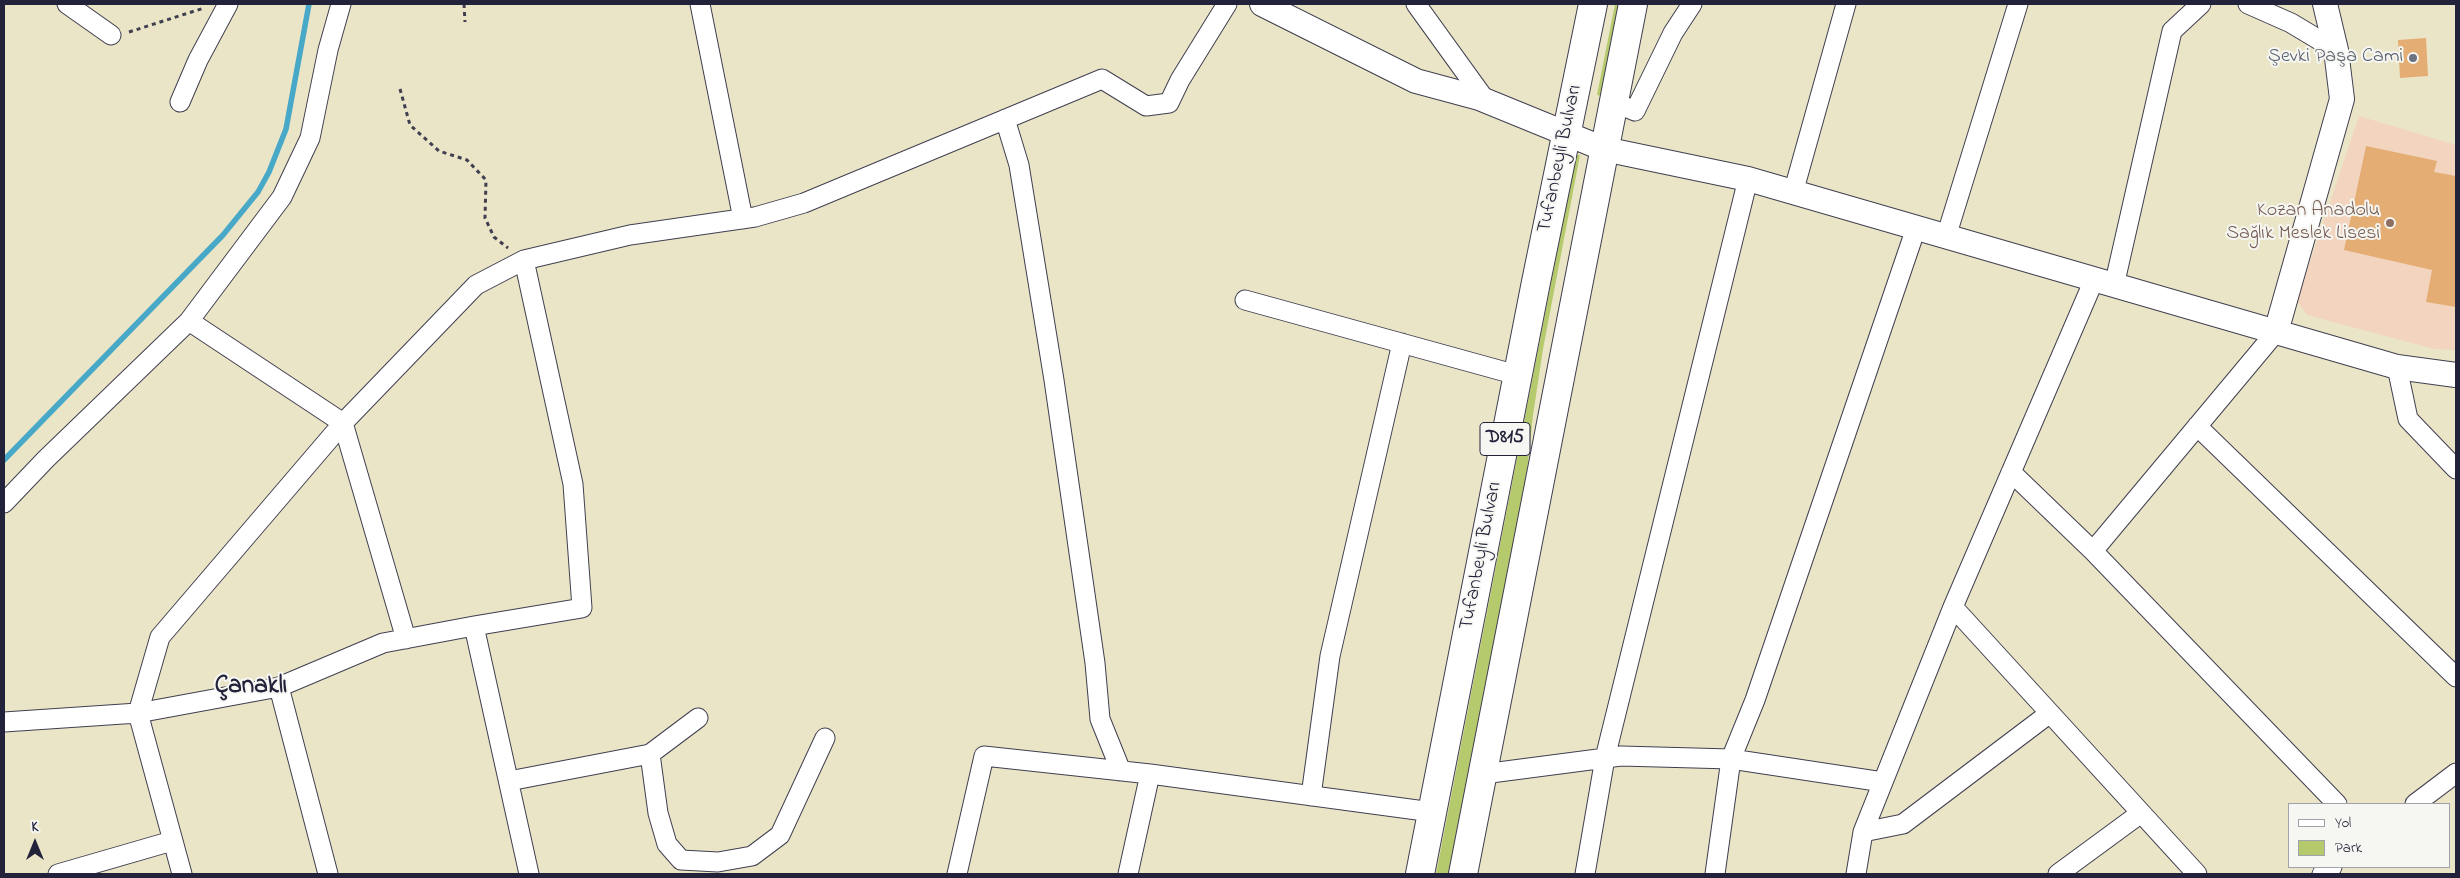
<!DOCTYPE html>
<meta charset="utf-8">
<style>
body{margin:0}
#map{position:relative;width:2460px;height:878px;overflow:hidden;background:#ebe5c7;font-family:"Indie Flower",sans-serif}
canvas{display:block}
.frame{position:absolute;inset:0;border:5px solid #22223b;pointer-events:none}
.legend{position:absolute;left:2288px;top:803px;width:162px;height:65px;box-sizing:border-box;background:#f6f6f2;border:1px solid #a1a1a9;margin:0;padding:6px 9px;list-style:none;font-size:15px;color:#22223b}
.legend li{display:flex;align-items:center;gap:10px;height:25px}
.legend b{width:25px;border:1px solid #a1a1a9}
.north{position:absolute;left:10px;top:818px;width:50px;height:50px;-webkit-text-stroke:4px #f6f6f2;paint-order:stroke;rotate:0deg;font-size:14px;font-weight:700;line-height:20px;text-align:center;color:#22223b}
.north::after{content:'';display:block;margin:auto;width:18px;height:22px;background:#22223b;clip-path:polygon(50% 0,100% 100%,50% 72%,0 100%)}
</style>
<div id="map">
<canvas width="2460" height="878"></canvas>
<div class="frame"></div>
<ul class="legend">
<li><b style="height:6px;background:#fff"></b>Yol</li>
<li><b style="height:14px;background:#b5c96d"></b>Park</li>
</ul>
<div class="north">K</div>
</div>
<script>
const c = document.querySelector('canvas').getContext('2d');
c.lineJoin = 'round';
function paint(path, color) { c.fillStyle = color; c.fill(path, 'evenodd'); }
const shape = rows => new Path2D(rows.map(r => 'M' + r).join(''));
function strokePath(path, color, width, dash) { c.strokeStyle = color; c.lineWidth = width; c.lineCap = dash ? 'butt' : 'round'; c.setLineDash(dash || []); c.stroke(path); }
function write(font, color, halo, rows, align = 'center') {
  c.font = font + ' "Indie Flower",sans-serif'; c.lineWidth = 4; c.setLineDash([]); c.textBaseline = 'middle'; c.strokeStyle = halo; c.fillStyle = color; for (const [text, x, y, turn = 0] of rows) {
    c.save(); c.translate(x, y); c.rotate((+turn || 0) * Math.PI / 180); c.textAlign = isNaN(turn) ? turn : align; if (halo) c.strokeText(text, 0, 0); c.fillText(text, 0, 0); c.restore();
  }
}
paint(shape([
 [2359,116,2456,145,2456,350,2434,349,2307,315,2297,301]
]), '#f3d4bf');
paint(shape([
 [1615,4,1619,4,1601,96,1597,95],
 [1576,155,1580,155,1543,349,1533,415,1527,471,1457,840,1450,874,1436,874]
]), '#b5c96d');
strokePath(shape([
 [4,460,223,235,258,192,269,172,286,129,309,4]
]), '#47a9c7', 5.5);
paint(shape([
 [2426,38,2428,76,2400,78,2398,40],
 [2366,146,2437,161,2434,172,2456,176,2456,307,2426,302,2432,270,2344,250]
]), '#e4ad73');
const minor = shape([
 [67,4,111,35],
 [700,4,743,219],
 [1416,4,1486,101],
 [2248,4,2291,23,2336,50],
 [180,102,198,60,228,4],
 [1614,102,1635,111,1673,33,1692,4],
 [1005,119,1019,165,1054,380,1095,663,1100,719,1121,771],
 [1793,193,1846,4],
 [1946,237,2018,4],
 [2114,286,2172,31,2201,4],
 [1245,300,1517,375],
 [189,321,343,423,406,639],
 [2397,367,2408,419,2456,469],
 [2197,426,2456,677],
 [2011,472,2093,551,2337,804],
 [4,503,46,459,189,321,282,197,310,138,328,50,341,4],
 [2093,551,2276,332],
 [1953,607,2197,874],
 [474,626,529,874],
 [279,687,328,874],
 [4,722,138,713,279,687,383,643,474,626,582,608,573,484,524,260],
 [650,754,658,813,667,844,681,860,718,862,752,856,780,835,825,738],
 [1483,774,1621,756,1731,759,1883,782],
 [509,781,650,754,698,718],
 [1311,796,1330,656,1402,343],
 [2415,804,2456,773],
 [1863,832,1903,824,2050,713],
 [58,874,172,841],
 [182,874,138,713,160,637,343,423,476,285,524,260,630,235,755,217,804,203,1102,79,1146,106,1169,103,1180,80,1227,4],
 [957,874,984,756,1150,774,1432,812],
 [1128,874,1150,774],
 [1585,874,1605,758,1748,179],
 [1715,874,1731,759,1755,700,1916,228],
 [1856,874,1863,832,1953,607,2094,280],
 [2058,874,2141,813],
 [2322,874,2332,867]
]);
const tertiary = shape([
 [1262,4,1416,81,1479,98,1604,149,1748,179,2397,367,2456,375],
 [2276,332,2342,99,2336,50,2325,4]
]);
const trunk = shape([
 [1420,874,1536,282,1593,4],
 [1463,874,1633,4]
]);
strokePath(minor, '#403f50', 21);
strokePath(tertiary, '#403f50', 26);
strokePath(trunk, '#403f50', 30);
strokePath(shape([
 [464,4,465,22],
 [129,32,204,8],
 [400,89,410,125,439,151,467,160,486,180,485,218,494,237,508,248]
]), '#403f50', 3, [4, 4]);
strokePath(minor, '#fff', 19);
strokePath(tertiary, '#fff', 24);
strokePath(trunk, '#fff', 28);
for (const [x, y, r, color] of [
 [2413,58,5,"#6b7280"],
 [2390,223,5,"#8d6e63"]
]) { const dot = new Path2D(); dot.arc(x, y, r, 0, 2 * Math.PI); c.fillStyle = color; c.fill(dot); strokePath(dot, '#f6f6f2', 2); }
for (const [x, y, w] of [
 [1505,439,50]
]) { const box = new Path2D(); box.roundRect(x - w / 2, y - 16.5, w, 33, 4); c.fillStyle = '#f6f6f2'; c.fill(box); strokePath(box, '#22223b', 1); }
write('bold 19px', '#22223b', null, [
 ["D815",1505,439]
]);
write('20px', '#5b616d', '#f6f6f2', [
 ["Şevki Paşa Cami",2403,58]
], 'right');
write('20px', '#22223b', '#f6f6f2', [
 ["Tufanbeyli Bulvarı",1561,159,-78],
 ["Tufanbeyli Bulvarı",1482,556,-79]
]);
write('20px', '#785e54', '#f6f6f2', [
 ["Kozan Anadolu",2380,212],
 ["Sağlık Meslek Lisesi",2380,235]
], 'right');
write('bold 25px', '#22223b', '#f6f6f2', [
 ["Çanaklı",251,688]
]);
</script>
